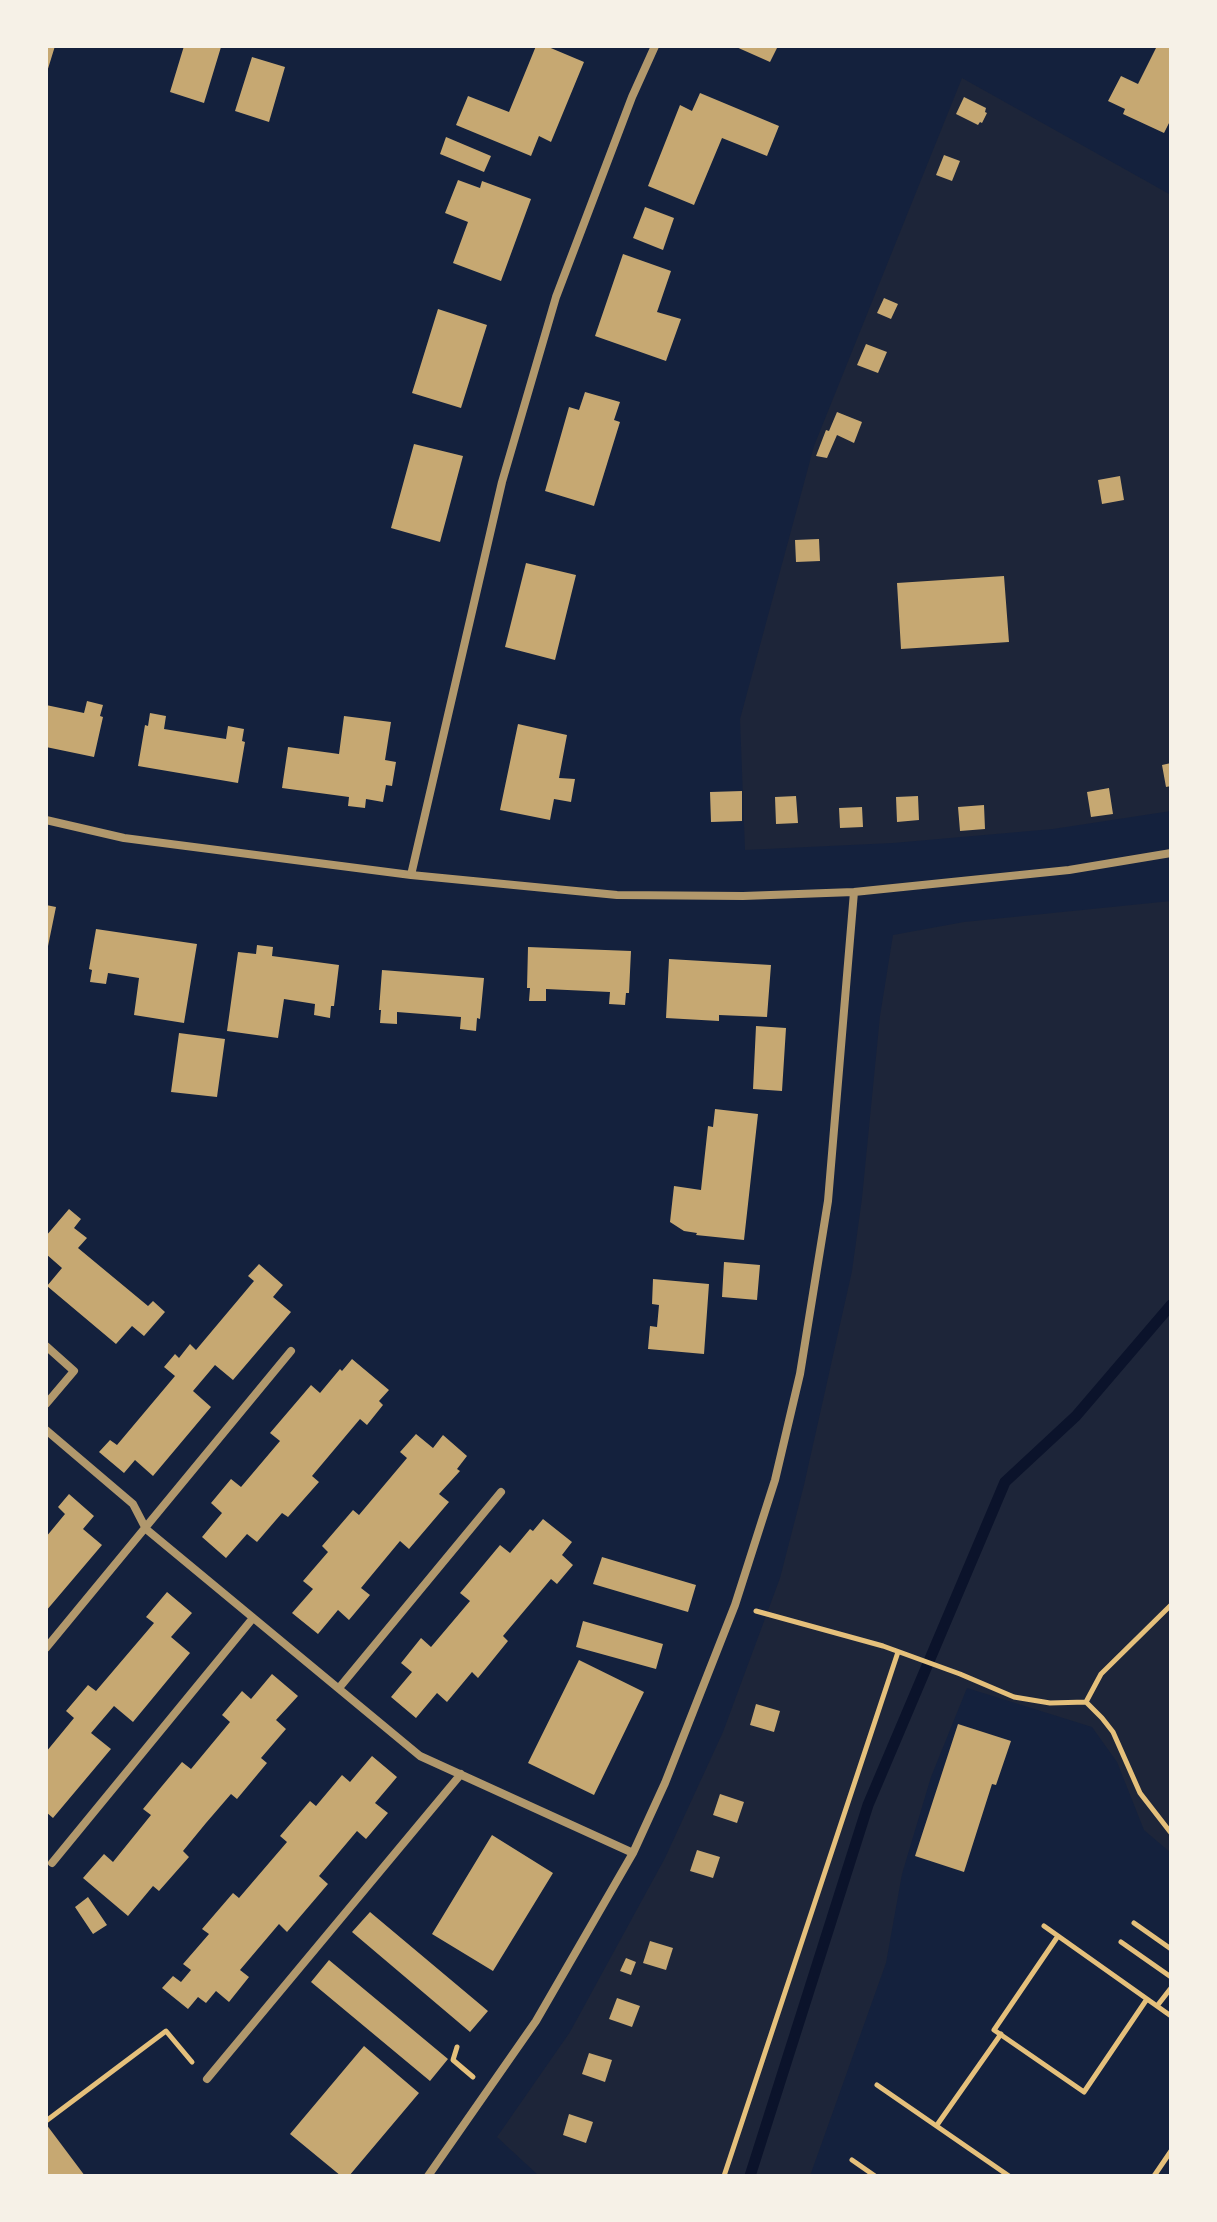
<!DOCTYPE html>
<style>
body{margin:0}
#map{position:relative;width:1217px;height:2222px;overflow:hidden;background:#14213d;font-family:"Exo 2",sans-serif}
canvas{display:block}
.frame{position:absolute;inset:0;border:48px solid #f6f1e7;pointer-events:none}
</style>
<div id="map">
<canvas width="1217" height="2222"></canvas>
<div class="frame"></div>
</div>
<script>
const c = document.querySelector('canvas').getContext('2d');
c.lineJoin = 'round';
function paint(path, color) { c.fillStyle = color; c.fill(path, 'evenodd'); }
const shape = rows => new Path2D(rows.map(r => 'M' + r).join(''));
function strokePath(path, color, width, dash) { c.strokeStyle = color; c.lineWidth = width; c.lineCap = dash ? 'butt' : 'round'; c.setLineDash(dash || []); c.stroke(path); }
paint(shape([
 [962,78,1171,195,1171,811,1053,829,893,843,745,850,740,719,814,446],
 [1171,901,1171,1853,1144,1830,1117,1762,1092,1727,967,1688,931,1777,902,1874,886,1963,810,2176,539,2176,497,2137,570,2032,665,1858,723,1732,780,1578,804,1485,852,1271,862,1198,880,1016,893,935,964,922]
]), '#1d2539');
strokePath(shape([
 [750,2176,868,1805,1005,1482,1076,1416,1171,1305]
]), '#0b132b', 11);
paint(shape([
 [46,46,55,46,47,72,46,72],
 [184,46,221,47,204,103,170,92],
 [536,46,546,46,584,62,551,142,539,136,531,156,456,125,468,96,509,112],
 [734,46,778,46,770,62],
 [1157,46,1171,46,1171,119,1164,133,1123,114,1125,109,1108,101,1121,76,1138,84],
 [252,57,285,67,269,122,235,111],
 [700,93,779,126,767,156,722,138,694,205,648,186,680,105,692,111],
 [964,97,986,108,985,112,987,113,982,123,980,122,978,125,956,114],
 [446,137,491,156,484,172,440,154],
 [944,155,960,161,952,181,936,175],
 [458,180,480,188,482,181,531,199,501,281,453,263,468,222,445,213],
 [645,207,674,218,663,250,633,238],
 [623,254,671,271,657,312,681,319,666,361,595,336],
 [884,298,898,304,891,319,877,313],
 [438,309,487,325,461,408,412,393],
 [866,344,887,352,878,373,857,365],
 [585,392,620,402,614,420,620,422,594,506,545,491,569,407,579,410],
 [837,412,862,422,854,443,837,435,827,458,816,456,826,430,829,431],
 [414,444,463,456,440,542,391,528],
 [1120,476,1124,500,1102,504,1098,480],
 [819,539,820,561,796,562,795,540],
 [526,563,576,575,555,660,505,647],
 [1004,576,1009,642,901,649,897,583],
 [87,701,103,705,100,716,103,717,94,757,46,747,46,705,84,713],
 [150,713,166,716,164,729,226,739,228,726,244,729,242,741,245,742,238,783,138,766,145,725,148,726],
 [344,716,391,722,385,760,396,762,392,786,386,785,383,802,366,799,365,808,348,806,349,797,282,788,288,747,339,754],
 [518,724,567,735,559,778,575,779,571,802,554,799,550,820,500,810],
 [1171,763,1171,786,1166,787,1162,765],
 [1109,788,1113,814,1091,817,1087,792],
 [742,791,742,821,711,822,710,792],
 [796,796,798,823,776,824,775,797],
 [918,796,919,820,897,822,896,797],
 [984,805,985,829,960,831,958,807],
 [862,807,863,827,840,828,839,808],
 [46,905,56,907,47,951,46,951],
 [96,929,197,944,184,1023,134,1015,139,978,108,973,106,984,90,982,92,970,89,969],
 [257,945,273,947,272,956,339,965,334,1006,331,1006,330,1018,314,1015,315,1004,284,999,278,1038,227,1031,238,952,256,954],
 [528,947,631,951,629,993,626,993,625,1005,609,1004,610,992,546,989,546,1001,529,1001,530,988,527,988],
 [669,959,771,965,767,1017,719,1015,719,1021,666,1018],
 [382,970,484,978,480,1019,477,1018,476,1031,460,1029,461,1017,397,1012,397,1024,380,1023,381,1010,379,1010],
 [756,1026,786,1028,782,1091,753,1089],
 [179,1033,225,1039,217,1097,171,1092],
 [715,1109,758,1114,744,1240,696,1235,697,1233,684,1231,670,1222,674,1186,701,1190,708,1126,713,1127],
 [69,1209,81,1219,74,1228,87,1238,78,1248,148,1306,153,1301,165,1312,144,1336,132,1326,116,1344,47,1286,62,1268,46,1254,46,1236],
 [724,1262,760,1265,757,1300,722,1297],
 [259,1264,283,1285,273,1297,291,1312,233,1380,215,1365,193,1391,211,1407,153,1476,135,1460,124,1473,99,1452,110,1440,117,1445,175,1376,164,1367,175,1354,179,1358,190,1344,196,1350,254,1281,248,1276],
 [653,1279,709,1284,704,1354,648,1349,650,1326,657,1327,659,1305,652,1304],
 [352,1359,389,1390,379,1401,383,1405,367,1425,360,1419,312,1476,319,1482,288,1517,282,1513,257,1542,247,1534,226,1558,202,1537,222,1513,211,1503,231,1479,241,1487,280,1441,270,1433,311,1385,320,1393,340,1369,342,1371],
 [416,1434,433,1448,443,1435,467,1456,457,1469,460,1471,439,1494,449,1502,409,1549,400,1541,361,1588,370,1595,349,1620,338,1610,318,1634,292,1613,313,1589,303,1581,328,1552,322,1546,353,1510,359,1515,407,1458,400,1452],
 [69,1494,94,1516,83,1529,102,1545,46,1611,46,1537,65,1514,58,1507],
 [543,1519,572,1542,562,1555,573,1565,557,1584,551,1579,503,1636,508,1641,478,1678,472,1672,447,1702,437,1693,416,1718,391,1697,412,1672,401,1663,421,1638,431,1647,470,1601,460,1593,500,1545,510,1553,530,1529,533,1531],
 [602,1557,696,1585,688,1612,593,1584],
 [167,1592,192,1613,171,1637,190,1653,133,1722,114,1706,91,1733,111,1749,53,1818,46,1812,46,1752,74,1718,66,1711,88,1685,96,1691,154,1623,146,1617],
 [583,1621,663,1644,656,1669,576,1647],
 [579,1660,644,1692,594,1795,528,1763],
 [272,1674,298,1696,276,1720,286,1729,261,1758,267,1763,237,1799,231,1794,206,1823,183,1851,189,1857,159,1891,153,1886,128,1916,83,1878,104,1854,113,1862,151,1815,143,1809,162,1786,182,1762,191,1769,230,1722,222,1715,242,1691,251,1699],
 [756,1704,780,1711,774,1732,750,1725],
 [958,1724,1011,1741,996,1785,992,1784,964,1872,915,1856],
 [372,1756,397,1777,375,1803,388,1813,366,1839,357,1831,319,1876,328,1884,287,1932,279,1924,240,1970,249,1977,229,2002,216,1991,206,2003,198,1997,188,2009,162,1988,173,1976,181,1982,191,1970,183,1964,209,1934,202,1929,233,1893,239,1898,287,1842,280,1836,310,1801,316,1806,342,1775,350,1782],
 [720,1794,744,1802,737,1823,713,1815],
 [492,1835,553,1873,493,1971,432,1934],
 [697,1850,720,1857,713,1878,690,1871],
 [88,1897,107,1925,93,1934,75,1907],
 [370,1912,488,2011,470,2032,352,1932],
 [650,1941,673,1948,666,1970,643,1963],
 [626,1958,636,1962,631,1975,620,1971],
 [329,1960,448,2059,430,2081,311,1982],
 [617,1998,640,2006,632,2027,609,2019],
 [364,2046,419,2093,349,2176,341,2176,290,2134],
 [589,2053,612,2060,605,2082,582,2074],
 [569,2114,593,2122,586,2143,563,2135],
 [46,2124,85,2176,46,2176]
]), '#c6a872');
strokePath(shape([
 [756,1611,883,1646,960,1674,1014,1697,1050,1703,1086,1702,1102,1718,1113,1732,1140,1793,1171,1833],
 [1086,1702,1101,1674,1171,1605],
 [1134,1923,1171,1949],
 [1044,1926,1171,2016],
 [1058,1936,994,2030,1084,2092,1147,1999],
 [1121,1942,1171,1977],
 [1157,2006,1171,1988],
 [457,2047,453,2060,473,2077],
 [877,2085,1009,2176],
 [46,2121,166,2031,192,2062],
 [937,2125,1001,2034],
 [852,2160,875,2176],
 [724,2176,898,1652],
 [1154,2176,1171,2151]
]), '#e5c07b', 5);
strokePath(shape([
 [46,820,124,838,411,875,617,895,743,896,854,892,1069,870,1171,853],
 [411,875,502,482,556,297,632,97,655,46],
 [46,1346,74,1371,46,1404],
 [46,1430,133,1504,146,1529,420,1756,633,1853],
 [46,1648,291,1351],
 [339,1688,501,1492],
 [52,1863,253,1618],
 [207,2079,461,1774],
 [428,2176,536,2021,633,1853,665,1783,735,1605,775,1480,800,1374,828,1201,854,892]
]), '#b1986c', 8);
</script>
